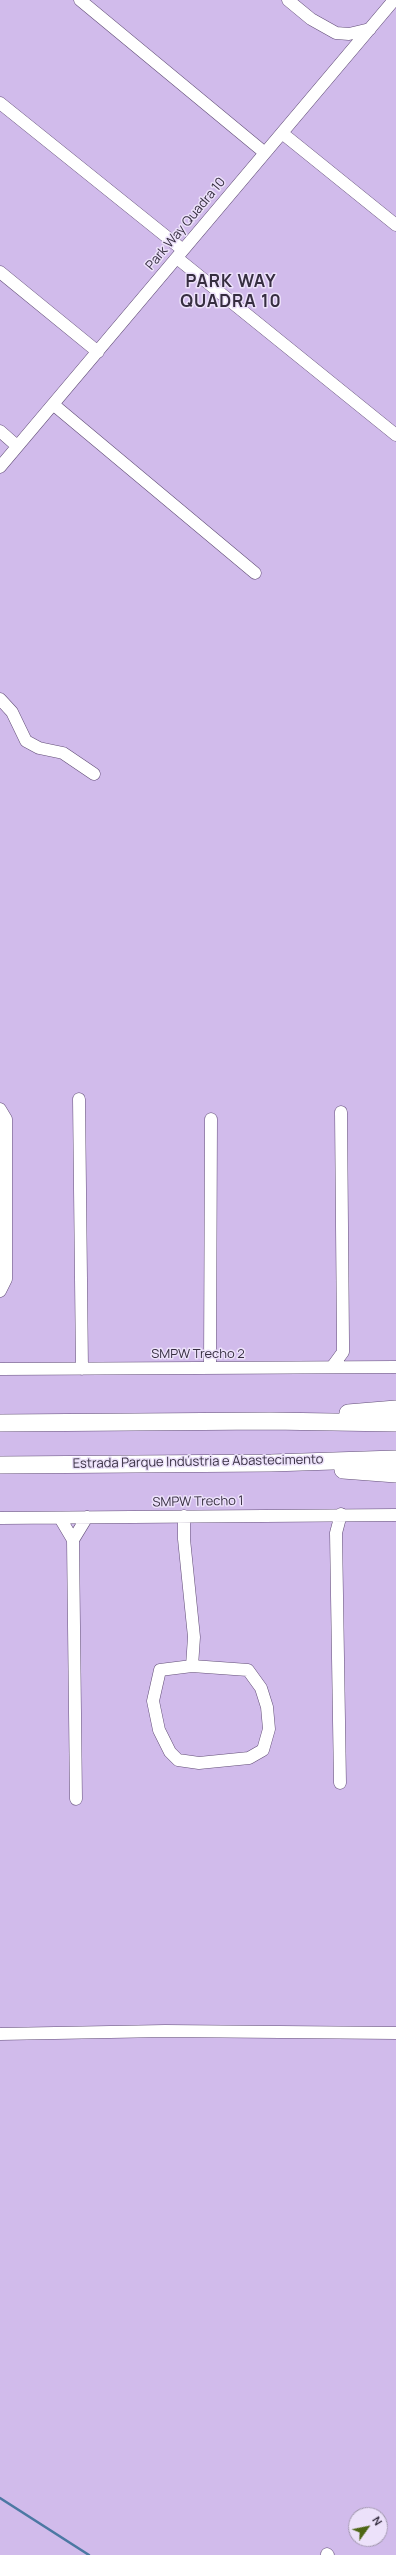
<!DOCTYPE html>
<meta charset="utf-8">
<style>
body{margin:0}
#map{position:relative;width:396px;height:2555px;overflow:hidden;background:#d1bbeb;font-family:Manrope,sans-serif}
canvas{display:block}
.north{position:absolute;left:348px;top:2507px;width:40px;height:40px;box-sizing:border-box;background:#ece1fa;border:1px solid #a399b0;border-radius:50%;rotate:57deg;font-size:11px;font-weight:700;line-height:16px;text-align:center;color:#362e40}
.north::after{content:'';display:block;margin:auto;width:14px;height:18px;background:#4d6515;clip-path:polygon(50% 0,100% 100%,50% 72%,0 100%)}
</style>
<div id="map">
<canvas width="396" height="2555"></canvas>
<div class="north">N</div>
</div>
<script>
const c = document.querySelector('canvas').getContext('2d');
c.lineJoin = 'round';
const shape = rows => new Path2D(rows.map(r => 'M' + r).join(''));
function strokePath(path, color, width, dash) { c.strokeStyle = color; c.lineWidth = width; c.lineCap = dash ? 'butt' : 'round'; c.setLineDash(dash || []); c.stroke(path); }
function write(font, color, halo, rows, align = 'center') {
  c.font = font + ' Manrope,sans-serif'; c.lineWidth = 3; c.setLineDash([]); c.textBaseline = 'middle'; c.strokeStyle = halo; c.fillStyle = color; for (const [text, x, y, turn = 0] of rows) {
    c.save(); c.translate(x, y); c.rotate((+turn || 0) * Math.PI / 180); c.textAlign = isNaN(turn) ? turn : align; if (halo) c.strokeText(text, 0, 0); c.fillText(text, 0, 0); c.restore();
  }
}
strokePath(shape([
 [0,2498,89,2555]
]), '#4c78a3', 2.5);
const minor = shape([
 [80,0,265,153],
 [288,0,311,19,336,33,349,34,370,29],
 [0,103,183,250],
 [282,133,396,225],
 [177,258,396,435],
 [0,272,98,352],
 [54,405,255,573],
 [0,431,17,446],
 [0,467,394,0],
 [0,699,12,712,26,741,39,748,63,753,94,774],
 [79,1099,82,1369],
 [0,1109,6,1119,6,1279,0,1291],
 [332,1367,343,1352,343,1341,341,1112],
 [210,1368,211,1119],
 [0,1369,396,1367],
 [184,1516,184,1539,194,1637,192,1666,160,1670,153,1701,159,1730,170,1752,178,1760,199,1763,249,1758,263,1750,269,1729,267,1707,261,1688,248,1670,192,1666],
 [0,1518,396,1515],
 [60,1518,73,1540],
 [340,1783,336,1533,341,1514],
 [76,1799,73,1540,87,1517],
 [0,2034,165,2031,396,2033],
 [327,2554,328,2555]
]);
const highway = shape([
 [348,1413,396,1409],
 [0,1423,270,1421,396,1423],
 [0,1465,271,1463,396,1459],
 [343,1470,396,1474]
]);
strokePath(minor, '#624e77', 13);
strokePath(highway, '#624e77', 18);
strokePath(minor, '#fff', 12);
strokePath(highway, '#fff', 17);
write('13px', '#362e40', '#ece1fa', [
 ["Park Way Quadra 10",186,224,-50],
 ["SMPW Trecho 2",198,1354],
 ["Estrada Parque Indústria e Abastecimento",198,1462,-1],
 ["SMPW Trecho 1",198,1502,-1]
]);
c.letterSpacing = '1px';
write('bold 17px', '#362e40', '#ece1fa', [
 ["PARK WAY",231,282],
 ["QUADRA 10",231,302]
]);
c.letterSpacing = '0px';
</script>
